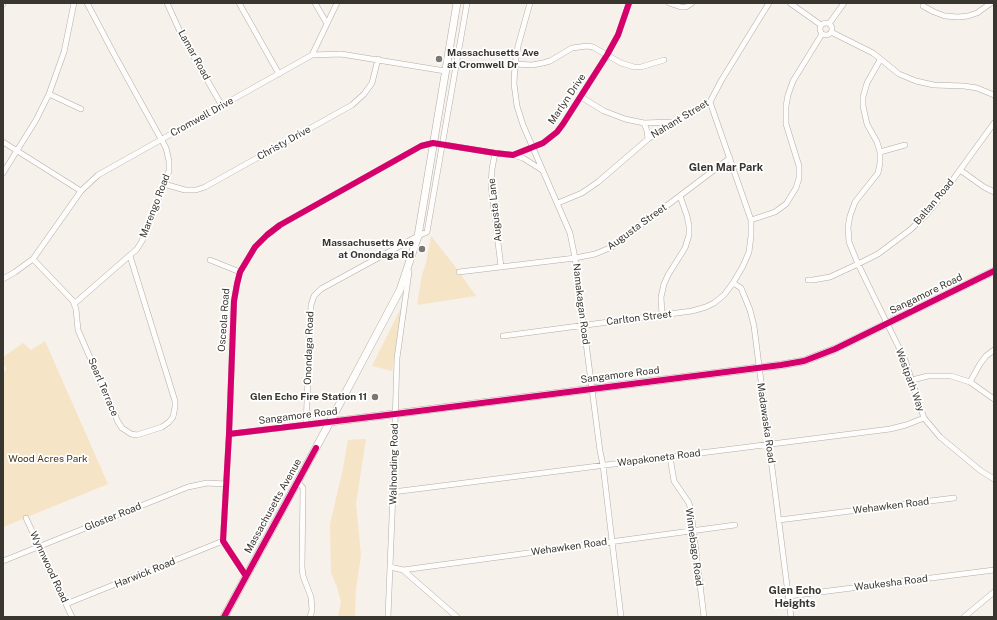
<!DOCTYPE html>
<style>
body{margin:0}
#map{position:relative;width:997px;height:620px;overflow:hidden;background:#f6f1ea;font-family:"Public Sans",sans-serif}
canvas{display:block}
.frame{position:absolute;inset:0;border:4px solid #393630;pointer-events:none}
</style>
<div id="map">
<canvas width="997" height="620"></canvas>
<div class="frame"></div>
</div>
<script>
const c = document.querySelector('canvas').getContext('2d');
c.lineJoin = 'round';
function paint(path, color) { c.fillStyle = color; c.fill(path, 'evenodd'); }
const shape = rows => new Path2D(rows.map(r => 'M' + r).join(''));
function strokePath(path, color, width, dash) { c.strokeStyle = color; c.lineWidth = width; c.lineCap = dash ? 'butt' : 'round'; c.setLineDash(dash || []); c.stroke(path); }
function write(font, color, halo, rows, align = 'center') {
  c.font = font + ' "Public Sans",sans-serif'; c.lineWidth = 3.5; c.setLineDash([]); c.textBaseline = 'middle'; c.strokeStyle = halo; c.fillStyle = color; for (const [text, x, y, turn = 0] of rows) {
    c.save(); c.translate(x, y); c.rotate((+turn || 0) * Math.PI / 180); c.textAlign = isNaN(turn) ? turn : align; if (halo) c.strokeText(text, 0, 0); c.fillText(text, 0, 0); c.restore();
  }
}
paint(shape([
 [431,236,454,265,476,296,417,305,422,275,426,263],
 [402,306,392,371,372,366],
 [45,341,108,484,3,527,3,372,7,370,3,362,3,357,23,343,31,350],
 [366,439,356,504,361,555,356,589,355,617,338,617,341,602,337,587,331,573,330,524,343,469,348,440]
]), '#f6e4c6');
const minor = shape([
 [167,3,182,36,222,106],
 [239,3,279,74],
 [315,3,326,22],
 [530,3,518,46,515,64,514,84,517,106,523,125,570,233,575,258,600,451,603,465,621,617],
 [669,3,681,7,686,7,692,3],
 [790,3,821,25],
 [3,4,3,3],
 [923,6,934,12,945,16,958,17,968,16,977,13,991,3],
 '820 29a6 6 0 1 1 12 0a6 6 0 1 1-12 0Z',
 [829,24,844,3],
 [831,32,873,53,899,74,916,81,934,85,964,86,977,88,994,95],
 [312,55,337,3],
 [880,60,867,83,863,97,863,106,867,124,877,142,880,152,880,163,878,173,855,202,850,216,848,227,849,242,858,264,905,360,924,418,940,437,981,471,994,479],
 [515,64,532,65,543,63,550,61,572,48,587,46,593,47,621,63,634,67,641,67,664,60],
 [49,94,81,109],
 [581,97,604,111,625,119,644,123,672,122],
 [644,123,647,131,648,139],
 [3,142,81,191],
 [880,152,905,145],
 [495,153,492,169,491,185,501,267],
 [513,155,523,158,542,170],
 [960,170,984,187,994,192],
 [3,173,36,120,49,94,64,52,74,3],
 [164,184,185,190,196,190,205,187,352,105,364,94,372,83,378,59],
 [558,203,582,193,598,182,648,139,674,122,710,102,721,81,769,3],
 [751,220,775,212,786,204,796,188,799,178,799,166,786,124,786,106,788,95,793,81,822,34],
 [33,259,73,301,76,309,78,330,118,422,122,428,131,434,137,435,162,427,169,422,173,417,175,407,175,401,130,256],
 [210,260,240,272],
 [459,272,575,258,595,254,612,247,730,158],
 [3,279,15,272,33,259,81,191,98,175,312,55,341,54,445,71],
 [808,280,813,280,830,277,858,264,878,254,910,230,924,217,936,203,994,123],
 [733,283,741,288,750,310,754,326,791,617],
 [74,304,137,249,142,241,164,184,169,171,169,161,166,148,114,54,87,3],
 [662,315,661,297,664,284,668,275,685,248,689,235,689,226,687,216,680,196],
 [503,336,692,311,706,307,714,303,724,295,733,283,743,266,749,252,751,236,751,220,710,102],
 [912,380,928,376,951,376,970,382,994,399],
 [970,382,980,364,986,356,994,350],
 [306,425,311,305,314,296,321,289,418,236,427,232,467,3],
 [229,434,330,422],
 [670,457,674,481,689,503,691,511,704,617],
 [298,482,303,488,302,567,303,576,311,597,312,610,310,617],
 [393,492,890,429,906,425,924,418],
 [26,518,72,617],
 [779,520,954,498],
 [3,561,188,487,207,483,226,484],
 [390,567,403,570,457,617],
 [403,570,735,525],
 [246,576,223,541,229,434,234,301,237,284,240,272,255,247,267,235,280,225,421,146,433,143,495,153,513,155,543,143,557,132,563,124,607,55,618,35,629,3],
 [789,596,994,570],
 [66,604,223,541],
 [388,617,393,492,397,358,409,272],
 [964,617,994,592]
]);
const tertiary = shape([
 [330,422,781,365,804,361,835,349,994,271]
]);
const secondary = shape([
 [224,617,330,422,400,290,418,236,457,3]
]);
strokePath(minor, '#b1ada7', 6);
strokePath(tertiary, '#b1ada7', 8);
strokePath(secondary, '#b1ada7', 8);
strokePath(minor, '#fefdfc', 5);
strokePath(tertiary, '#fefdfc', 7);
strokePath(secondary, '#fefdfc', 7);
strokePath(shape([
 [229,434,395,414,781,365,804,361,835,349,994,271],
 [246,576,223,541,229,434,234,301,237,284,240,272,255,247,267,235,280,225,421,146,433,143,495,153,513,155,543,143,557,132,563,124,607,55,618,35,629,3],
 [224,617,316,448]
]), '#d6006c', 6);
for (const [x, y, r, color] of [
 [439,59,4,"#7b7771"],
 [422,249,4,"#7b7771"],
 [375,397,4,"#7b7771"]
]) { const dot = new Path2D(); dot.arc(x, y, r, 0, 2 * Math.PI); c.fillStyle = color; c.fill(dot); strokePath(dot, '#fff', 1.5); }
write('bold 10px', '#393630', '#fff', [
 ["Massachusetts Ave",447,53,"left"],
 ["at Cromwell Dr",447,65,"left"],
 ["Massachusetts Ave",414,243],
 ["at Onondaga Rd",414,255],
 ["Glen Echo Fire Station 11",367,397]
], 'right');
write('10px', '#393630', '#fff', [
 ["Lamar Road",194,55,61],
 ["Marlyn Drive",567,99,-56],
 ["Cromwell Drive",202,117,-29],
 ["Nahant Street",680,119,-31],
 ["Christy Drive",284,143,-29],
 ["Baltan Road",934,202,-50],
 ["Marengo Road",155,206,-69],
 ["Augusta Lane",495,210,-96],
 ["Augusta Street",637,227,-36],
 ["Sangamore Road",926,294,-26],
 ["Namakagan Road",581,304,83],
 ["Carlton Street",639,318,-7],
 ["Osceola Road",224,320,-86],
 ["Onondaga Road",309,348,-88],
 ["Sangamore Road",620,375,-7],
 ["Westpath Way",910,380,70],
 ["Searl Terrace",103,387,67],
 ["Sangamore Road",298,416,-7],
 ["Madawaska Road",766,423,82],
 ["Wapakoneta Road",659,458,-7],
 ["Walhonding Road",394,464,-89],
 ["Massachusetts Avenue",273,506,-61],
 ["Wehawken Road",891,506,-7],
 ["Gloster Road",113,517,-22],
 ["Wehawken Road",569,547,-8],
 ["Winnebago Road",694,547,82],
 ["Wynnwood Road",49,567,65],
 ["Harwick Road",145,573,-22],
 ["Waukesha Road",891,583,-7]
]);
write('10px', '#453415', '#fff', [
 ["Wood Acres Park",48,459]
]);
write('bold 11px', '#393630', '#fff', [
 ["Glen Mar Park",726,168],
 ["Glen Echo",795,591],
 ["Heights",795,604]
]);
</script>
